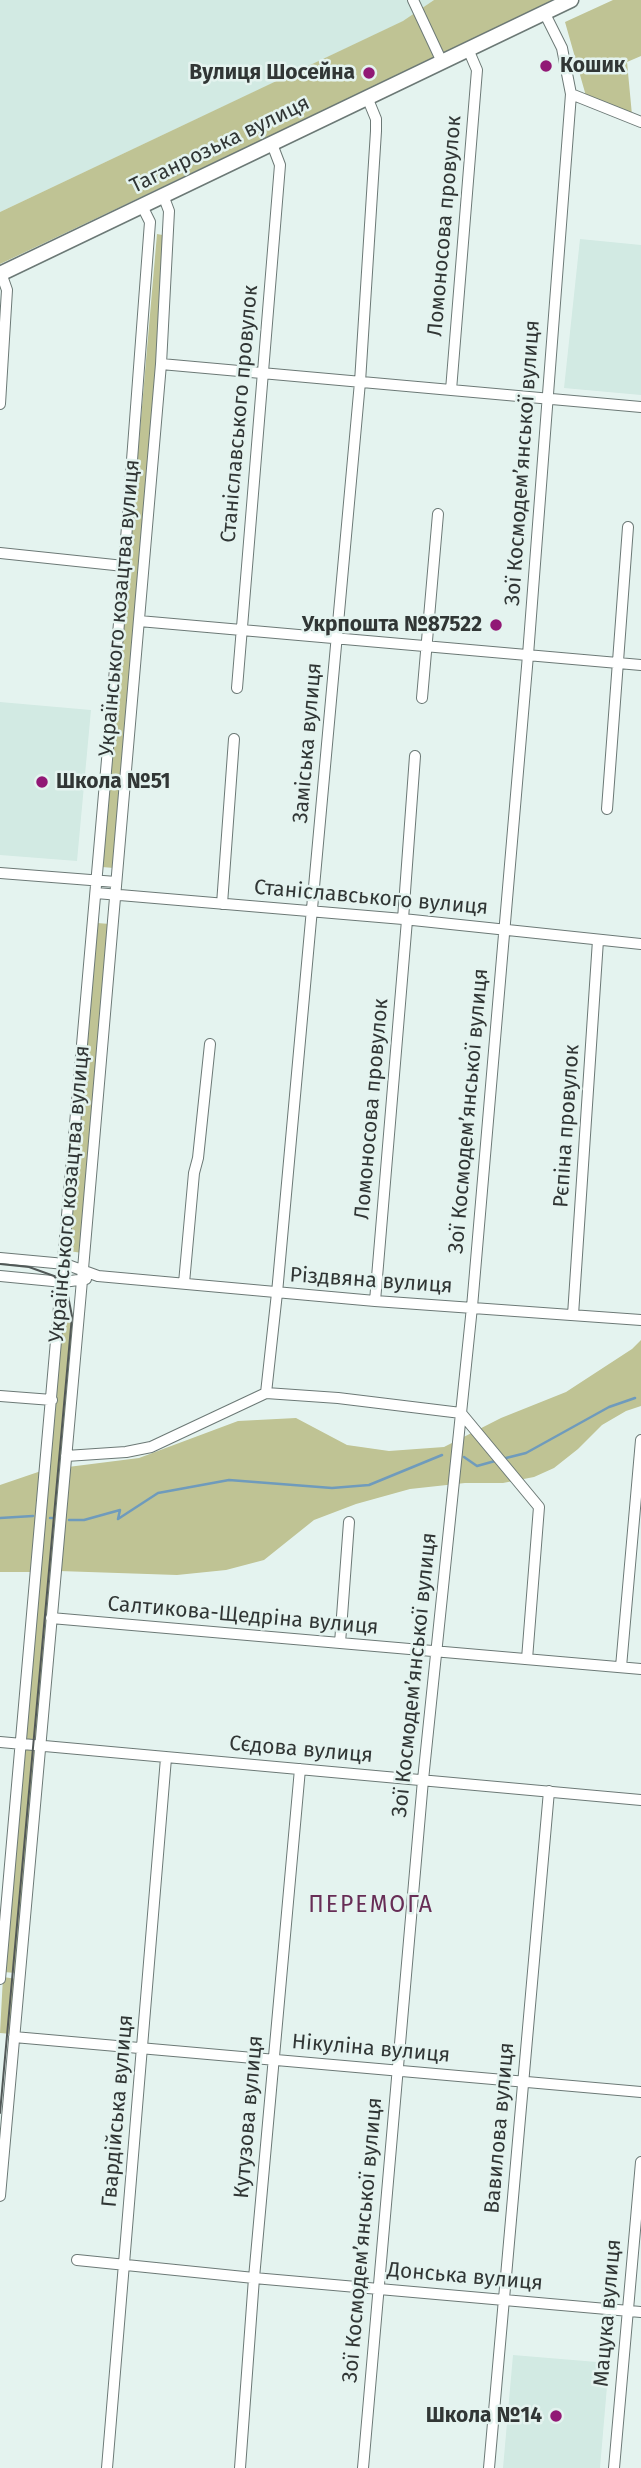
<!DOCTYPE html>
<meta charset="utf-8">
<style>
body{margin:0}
canvas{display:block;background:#e4f3ef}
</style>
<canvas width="641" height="2468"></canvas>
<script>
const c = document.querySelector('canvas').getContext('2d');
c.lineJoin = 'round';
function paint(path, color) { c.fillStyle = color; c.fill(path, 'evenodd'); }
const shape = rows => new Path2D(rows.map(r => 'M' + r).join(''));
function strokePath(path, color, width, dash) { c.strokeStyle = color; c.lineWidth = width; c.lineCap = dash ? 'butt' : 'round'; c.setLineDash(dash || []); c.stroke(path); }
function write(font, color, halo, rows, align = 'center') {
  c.font = font + ' "Fira Sans",sans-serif'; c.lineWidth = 5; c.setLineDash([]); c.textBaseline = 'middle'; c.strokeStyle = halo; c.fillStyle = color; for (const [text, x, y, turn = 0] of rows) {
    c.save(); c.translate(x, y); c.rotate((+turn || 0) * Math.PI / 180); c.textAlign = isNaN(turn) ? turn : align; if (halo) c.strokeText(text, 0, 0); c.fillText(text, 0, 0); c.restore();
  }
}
paint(shape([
 [0,0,434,0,404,21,0,212],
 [580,239,641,245,641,395,564,388],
 [0,702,91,710,77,861,0,855],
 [513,2355,609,2363,600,2468,503,2468]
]), '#d2eae3');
paint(shape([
 [434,0,556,0,0,264,0,212,403,21],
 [613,0,641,0,641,56,627,62,632,115,586,96,565,22],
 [157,234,168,236,114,868,102,867],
 [97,923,110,924,82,1253,69,1251],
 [62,1322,75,1323,37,1742,24,1741],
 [641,1340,641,1406,626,1411,602,1425,578,1449,554,1468,534,1477,503,1483,465,1483,410,1489,356,1504,314,1520,264,1560,226,1570,177,1575,59,1571,68,1467,139,1458,238,1421,296,1418,347,1445,389,1451,444,1447,501,1418,566,1392,632,1349],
 [44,1470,34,1572,0,1572,0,1485],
 [23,1747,37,1748,17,1973,3,1972],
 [3,1977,17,1979,12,2034,0,2033]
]), '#bfc394');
strokePath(shape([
 [464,1457,477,1466,495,1461],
 [502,1459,526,1453,609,1407,635,1398],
 [0,1518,33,1516],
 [50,1518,52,1518],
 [69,1520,84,1520,120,1510,118,1519,158,1493,229,1480,332,1488,369,1485,442,1455]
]), '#6f9bbc', 2.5);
const minor = shape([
 [413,0,442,62],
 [571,94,641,122],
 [161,364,641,407],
 [451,390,477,70,468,49],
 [0,404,7,290,1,273],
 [0,553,124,566],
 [139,621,641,665],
 [237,688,280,165,272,144],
 [422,698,438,514],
 [607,809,628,527],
 [0,873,116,882],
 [96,893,403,919,641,944],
 [222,904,234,739],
 [403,919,415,756],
 [0,1258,65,1264,98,1276,375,1301,641,1320],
 [0,1276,63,1282,86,1279],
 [184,1283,194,1173,198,1158,210,1044],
 [375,1301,407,920],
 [573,1315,598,940],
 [266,1393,277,1293,360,382,376,131,376,119,367,97],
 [0,1396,52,1400],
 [461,1413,539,1507,527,1659],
 [66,1456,126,1452,151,1447,266,1393,338,1398,461,1413],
 [51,1618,641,1669],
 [340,1643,349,1522],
 [621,1667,641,1440],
 [0,1742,641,1800],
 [0,1979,124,566,150,222,142,206],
 [14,2037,641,2092],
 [0,2196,83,1269,161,364,169,211,163,195],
 [77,2260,254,2278,641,2312],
 [107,2468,166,1758],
 [240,2468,254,2278,300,1769],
 [363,2468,423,1780,472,1307,528,655,571,94,562,48,544,12],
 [489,2468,549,1791],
 [614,2468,641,2162]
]);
const highway = shape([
 [0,274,571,0]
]);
strokePath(minor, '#6c7976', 12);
strokePath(highway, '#6c7976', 17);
strokePath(minor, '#fff', 10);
strokePath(highway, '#fff', 14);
strokePath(shape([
 [0,1264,29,1267,54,1276,67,1291,72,1316,0,2113]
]), '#515857', 2);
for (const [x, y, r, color] of [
 [546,66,7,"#911875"],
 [369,73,7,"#911875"],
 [496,625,7,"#911875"],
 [42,782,7,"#911875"],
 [556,2416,7,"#911875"]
]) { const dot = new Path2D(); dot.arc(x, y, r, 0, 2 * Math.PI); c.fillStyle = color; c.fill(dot); strokePath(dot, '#e4f3ef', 2.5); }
write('bold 21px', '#313635', '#e4f3ef', [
 ["Кошик",560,66,"left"],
 ["Вулиця Шосейна",355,73],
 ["Укрпошта №87522",482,625],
 ["Школа №51",56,782,"left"],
 ["Школа №14",542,2416]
], 'right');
write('21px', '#313635', '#e4f3ef', [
 ["Таганрозька вулиця",220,145,-26],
 ["Ломоносова провулок",445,226,-85],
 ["Станіславського провулок",240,414,-85],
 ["Зої Космодем’янської вулиця",523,463,-86],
 ["Українського козацтва вулиця",120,608,-85],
 ["Заміська вулиця",308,743,-85],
 ["Станіславського вулиця",371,898,5],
 ["Ломоносова провулок",372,1109,-85],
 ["Зої Космодем’янської вулиця",469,1111,-85],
 ["Рєпіна провулок",567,1126,-86],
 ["Українського козацтва вулиця",70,1194,-85],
 ["Різдвяна вулиця",371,1281,4],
 ["Салтикова-Щедріна вулиця",243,1616,5],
 ["Зої Космодем’янської вулиця",415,1675,-84],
 ["Сєдова вулиця",301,1750,5],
 ["Нікуліна вулиця",371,2049,5],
 ["Гвардійська вулиця",118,2111,-85],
 ["Кутузова вулиця",249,2117,-85],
 ["Вавилова вулиця",500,2128,-85],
 ["Зої Космодем’янської вулиця",363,2240,-85],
 ["Донська вулиця",465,2277,5],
 ["Мацука вулиця",608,2313,-85]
]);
c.letterSpacing = '2px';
write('23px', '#672d56', '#e4f3ef', [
 ["ПЕРЕМОГА",371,1906]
]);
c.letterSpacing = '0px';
</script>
